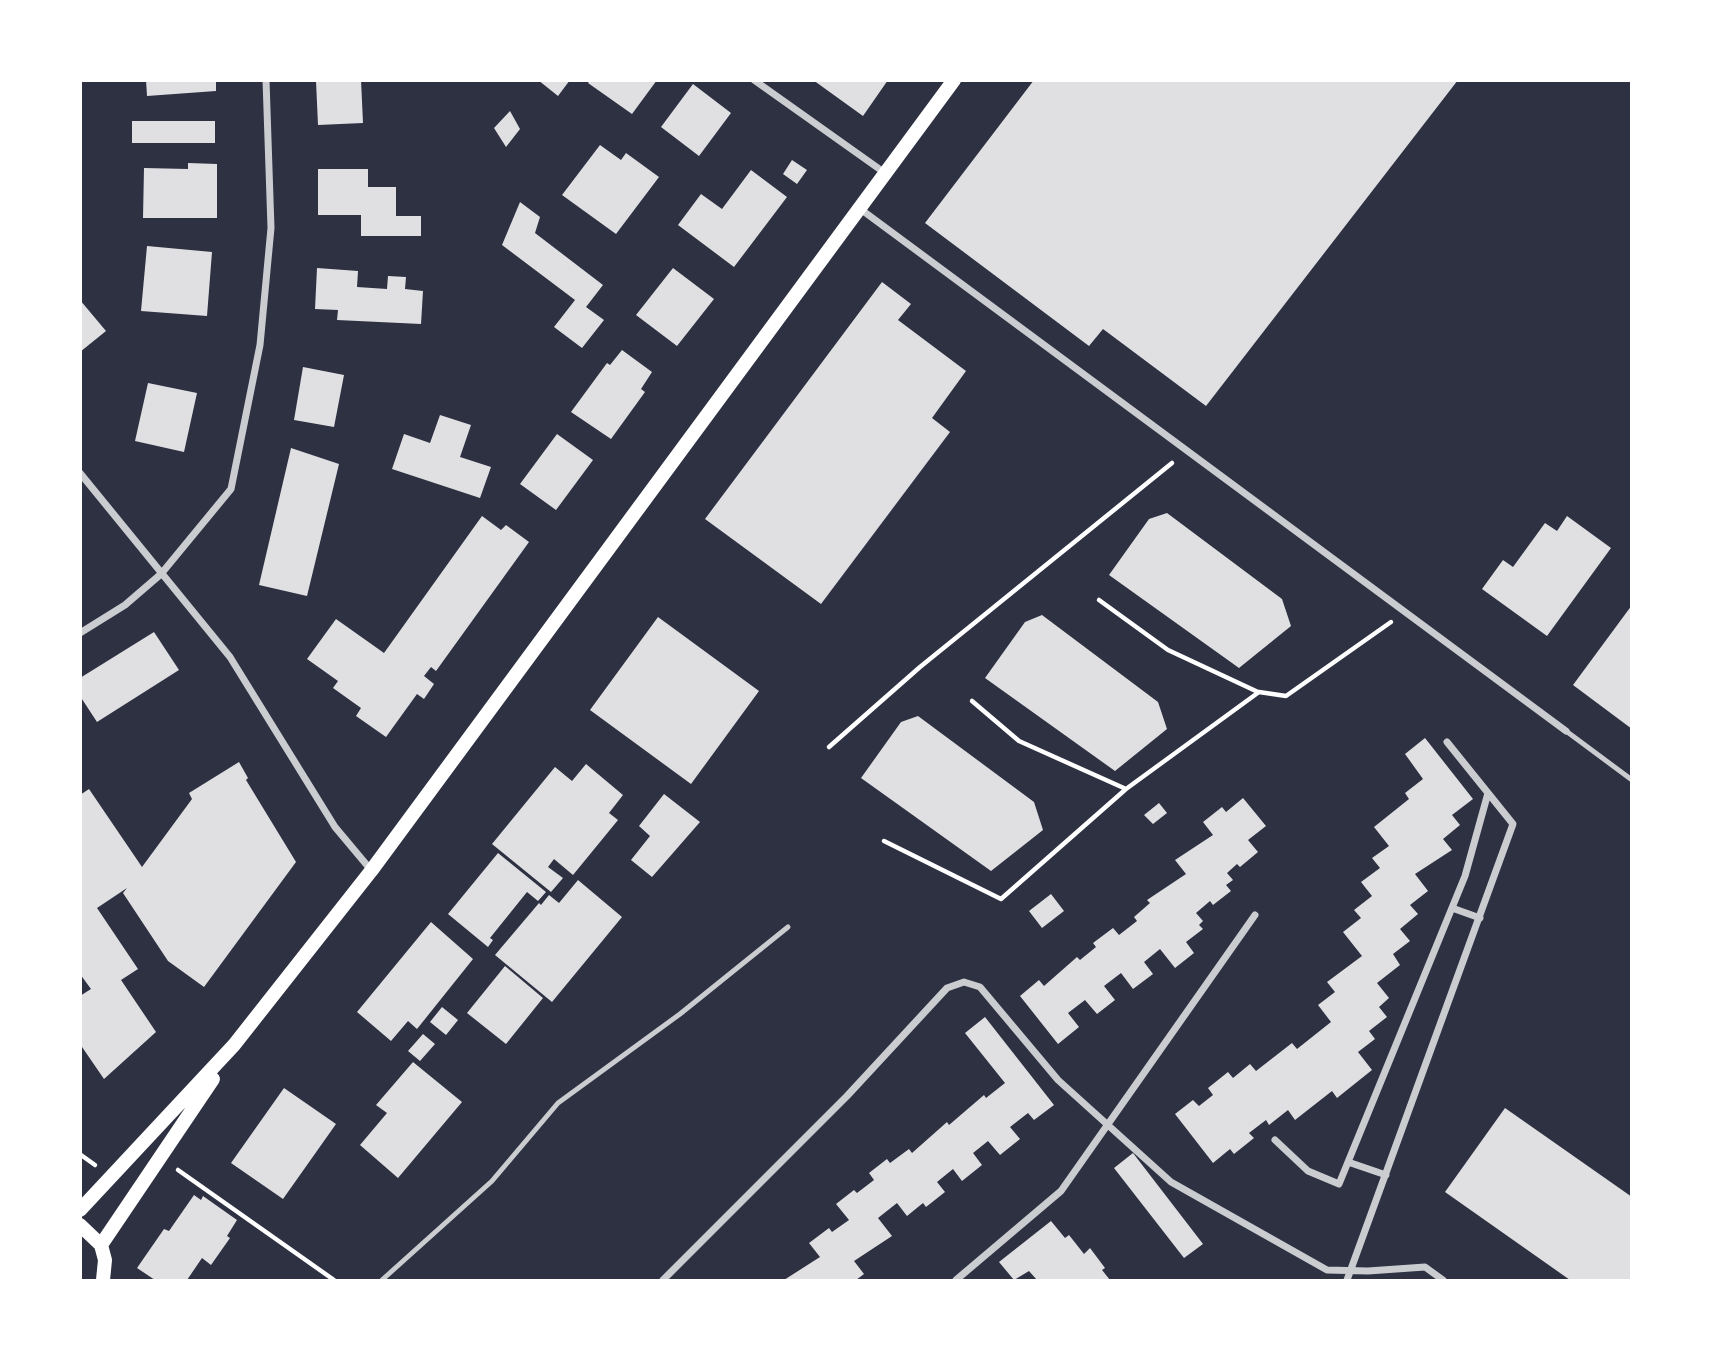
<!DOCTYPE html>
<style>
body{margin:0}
#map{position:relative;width:1712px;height:1361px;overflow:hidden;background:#2d3142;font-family:Literata,serif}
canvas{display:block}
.frame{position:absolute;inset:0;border:82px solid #fff;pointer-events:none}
</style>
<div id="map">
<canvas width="1712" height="1361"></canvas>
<div class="frame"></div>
</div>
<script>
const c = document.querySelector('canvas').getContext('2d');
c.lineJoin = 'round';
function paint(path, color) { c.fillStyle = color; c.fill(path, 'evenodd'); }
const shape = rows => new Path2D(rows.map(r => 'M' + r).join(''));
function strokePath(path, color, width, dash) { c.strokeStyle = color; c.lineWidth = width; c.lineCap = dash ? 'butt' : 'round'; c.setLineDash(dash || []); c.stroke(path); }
paint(shape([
 [146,80,216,80,216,91,147,96],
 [361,80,363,123,318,125,316,81],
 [538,80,570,80,558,96],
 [590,80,657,80,632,114,588,83],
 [813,80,888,80,863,116],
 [1034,80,1458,80,1206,406,1103,329,1089,346,925,223],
 [693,84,731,113,699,156,661,127],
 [510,111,520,129,506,147,494,128],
 [132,121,215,121,215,143,132,143],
 [600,145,621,160,626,153,659,177,616,234,562,195],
 [792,160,807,170,797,184,783,174],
 [188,163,217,164,217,218,143,218,144,168,188,169],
 [318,169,368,169,368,187,396,187,396,216,421,216,421,236,361,236,361,215,318,215],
 [751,170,787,197,734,267,678,225,701,194,722,209],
 [520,202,540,217,535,233,603,285,586,307,604,320,582,348,554,327,575,300,502,245],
 [147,246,212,252,207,316,141,311],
 [317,268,358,271,357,287,387,289,388,276,406,277,405,289,423,291,421,324,337,320,338,310,315,309],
 [673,268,714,299,677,346,636,315],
 [882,282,911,304,898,320,966,371,932,418,950,432,821,604,705,519],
 [80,300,106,331,80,352],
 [622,350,652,372,641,389,645,392,611,439,571,412,607,363,610,365],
 [303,367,344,375,334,427,294,420],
 [148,383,197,393,184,452,135,441],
 [440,415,471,425,460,457,491,467,480,498,392,469,404,434,430,443],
 [557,434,593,460,556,510,520,484],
 [291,448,339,464,307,596,259,585],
 [1167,513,1282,599,1291,626,1239,668,1109,575,1149,519],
 [482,516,501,530,506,525,529,542,436,671,431,667,424,676,434,684,424,699,417,694,386,737,356,716,361,708,333,688,338,681,307,659,336,619,384,653],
 [1567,516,1611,548,1547,636,1482,589,1503,560,1513,567,1545,523,1557,531],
 [1632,605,1632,729,1573,685],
 [1042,615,1158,702,1167,729,1115,771,985,678,1025,622],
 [658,617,759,691,691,784,590,710],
 [154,632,179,670,97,722,80,696,80,678],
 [918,716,1034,802,1043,830,991,871,861,778,901,722],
 [1425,738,1473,799,1452,815,1460,825,1443,839,1452,850,1415,874,1428,891,1410,905,1418,914,1400,929,1410,941,1393,954,1400,965,1377,983,1389,998,1379,1007,1387,1017,1369,1031,1375,1039,1358,1052,1372,1070,1337,1098,1332,1091,1295,1120,1288,1110,1269,1125,1266,1120,1249,1133,1254,1138,1234,1154,1230,1149,1213,1163,1175,1114,1193,1100,1199,1106,1213,1095,1208,1088,1228,1072,1233,1078,1250,1064,1256,1071,1292,1043,1297,1049,1331,1022,1318,1005,1335,992,1327,982,1362,956,1343,932,1361,918,1354,910,1372,896,1361,882,1380,868,1372,858,1389,846,1374,827,1409,799,1405,793,1423,779,1405,754],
 [239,762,248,778,246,780,296,862,204,987,168,961,123,893,127,888,97,908,138,969,121,980,156,1032,104,1079,80,1044,80,996,91,989,80,974,80,795,89,789,142,867,192,799,189,793],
 [586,764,623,795,609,813,618,820,573,875,554,859,548,867,563,878,551,892,492,844,555,767,572,781],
 [664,794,700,822,652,877,631,860,650,836,639,826],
 [1243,798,1266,826,1248,840,1258,852,1240,867,1237,864,1227,873,1233,880,1226,885,1231,891,1213,905,1210,901,1196,913,1203,921,1199,925,1203,929,1186,942,1194,953,1175,968,1160,949,1144,962,1153,974,1133,989,1121,973,1104,986,1115,1000,1097,1014,1085,1000,1068,1013,1079,1027,1058,1044,1020,996,1039,980,1044,986,1077,957,1080,960,1096,947,1093,943,1113,928,1119,935,1137,921,1134,917,1150,903,1147,900,1186,874,1175,860,1213,835,1203,822,1222,807,1226,812],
 [1159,803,1167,813,1153,824,1144,815],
 [498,853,546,892,538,901,527,892,490,938,493,940,488,947,448,914],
 [578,880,622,917,552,1002,495,955,539,903,541,905,549,895,559,903],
 [1051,894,1064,911,1042,928,1029,911],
 [431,922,473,959,417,1029,408,1021,391,1041,357,1012],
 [505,966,543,998,506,1044,467,1013],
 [442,1007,458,1020,446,1035,430,1022],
 [985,1017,1054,1105,1034,1120,1028,1113,1010,1127,1020,1139,1000,1155,988,1141,973,1153,982,1165,962,1181,953,1169,937,1182,945,1192,926,1207,923,1203,907,1216,897,1203,878,1218,892,1236,854,1261,864,1274,856,1280,784,1280,820,1257,809,1243,829,1228,832,1232,849,1220,836,1204,854,1190,857,1193,874,1180,869,1173,887,1159,890,1163,909,1149,912,1153,947,1122,949,1125,984,1095,986,1098,1005,1083,965,1033],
 [423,1034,435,1044,420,1061,408,1051],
 [413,1062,462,1102,398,1178,360,1145,387,1113,376,1105],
 [284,1088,336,1124,283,1199,231,1163],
 [1505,1108,1632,1197,1632,1280,1570,1280,1445,1192],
 [1133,1153,1203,1244,1184,1258,1114,1168],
 [194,1195,201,1200,203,1196,237,1220,227,1236,230,1238,211,1265,202,1258,187,1280,155,1280,137,1268,164,1229,169,1231],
 [1051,1221,1065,1238,1069,1235,1084,1254,1090,1248,1105,1268,1102,1270,1110,1280,1037,1280,1029,1271,1014,1280,999,1262]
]), '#e0e0e3');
strokePath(shape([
 [1099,600,1168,650,1258,692],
 [972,701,1019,741,1126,789],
 [829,747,920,667,1172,463],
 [884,841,1001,899,1126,789,1259,692,1286,696,1391,622],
 [81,1155,95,1165],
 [178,1170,334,1280]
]), '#fff', 4.5);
strokePath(shape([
 [1566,731,1632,780],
 [382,1280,492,1181,558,1103,680,1014,788,927]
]), '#caccd0', 5);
strokePath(shape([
 [754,80,885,173],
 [859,208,1566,731],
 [80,473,230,657,335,827,371,870],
 [80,633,125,605,161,574,231,489,260,345,271,228,266,80],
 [1452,908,1480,918],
 [1275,1140,1308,1171,1339,1184,1465,876,1488,793],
 [1348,1162,1386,1175],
 [663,1280,847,1096,947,988,964,982,980,987,1058,1080,1171,1182,1327,1270,1368,1271,1425,1267,1443,1280],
 [956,1280,1061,1191,1255,915],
 [1347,1280,1513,824,1447,742]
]), '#caccd0', 7);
strokePath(shape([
 [80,1210,234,1045,371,871,954,80],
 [80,1225,101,1245,105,1260,103,1280],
 [101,1245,213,1079]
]), '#fff', 14);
</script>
